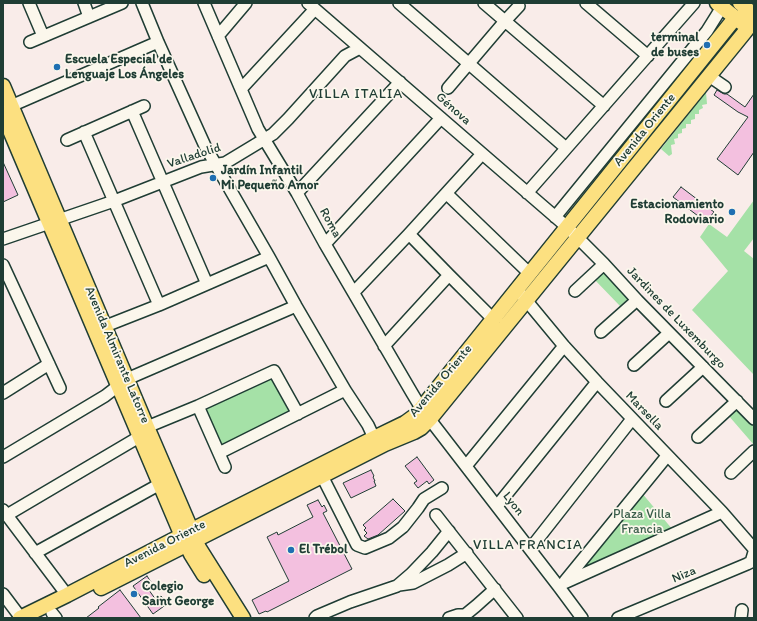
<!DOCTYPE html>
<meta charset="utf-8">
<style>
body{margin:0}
#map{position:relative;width:757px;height:621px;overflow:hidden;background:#f9ece9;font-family:Itim,sans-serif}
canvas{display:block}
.frame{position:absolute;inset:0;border:4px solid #1f3d34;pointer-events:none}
</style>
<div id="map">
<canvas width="757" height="621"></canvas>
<div class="frame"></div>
</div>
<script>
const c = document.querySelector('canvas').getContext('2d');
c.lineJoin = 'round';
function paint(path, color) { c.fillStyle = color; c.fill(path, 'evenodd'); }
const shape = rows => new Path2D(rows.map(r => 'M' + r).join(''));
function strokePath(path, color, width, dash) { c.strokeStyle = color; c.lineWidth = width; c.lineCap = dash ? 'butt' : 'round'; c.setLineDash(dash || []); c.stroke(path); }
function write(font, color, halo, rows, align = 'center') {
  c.font = font + ' Itim,sans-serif'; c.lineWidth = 3.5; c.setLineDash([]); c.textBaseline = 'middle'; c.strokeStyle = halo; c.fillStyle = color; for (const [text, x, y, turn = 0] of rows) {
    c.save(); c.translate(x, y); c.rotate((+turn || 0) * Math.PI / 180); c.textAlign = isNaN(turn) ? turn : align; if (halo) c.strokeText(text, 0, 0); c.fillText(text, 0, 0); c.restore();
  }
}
paint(shape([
 [706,92,707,104,702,105,703,108,699,110,699,114,695,114,695,119,691,120,691,124,686,124,686,128,682,129,682,133,678,134,678,138,674,139,675,144,671,145,672,154,669,156,661,149],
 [754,200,754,238,744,251,754,259,754,375,692,310,728,271,700,237,709,224,727,237],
 [604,268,632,295,620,306,593,278],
 [272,378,290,414,220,445,203,408],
 [738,405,754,422,754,445,728,415],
 [641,492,673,530,575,574]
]), '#a5e1a7');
const building = shape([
 [717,90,724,94,727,94,745,107,754,94,754,152,738,175,717,159,748,117,738,112,714,95,717,90],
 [3,162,18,195,3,202,3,162],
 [681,187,714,212,706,222,673,197,681,187],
 [417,457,434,480,429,484,427,481,418,488,414,483,417,481,405,466,417,457],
 [371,470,374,476,373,477,375,481,374,481,376,486,351,498,343,483,371,470],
 [393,499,405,511,378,535,368,539,364,536,367,533,364,530,366,528,363,525,393,499],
 [318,500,322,507,324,505,327,511,323,513,352,569,267,612,266,611,259,614,252,600,289,581,267,537,277,532,278,535,313,517,307,505,318,500],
 [147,576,151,582,146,586,156,600,161,596,167,604,153,614,133,586,147,576],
 [120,590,141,618,86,618,99,608,98,607,120,590]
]);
paint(building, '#f3c0df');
strokePath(building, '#1f3d34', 1);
const minor = shape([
 [29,3,43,36],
 [84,3,89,17],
 [142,3,158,42,205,146,269,257,296,306,345,390,368,425,374,438],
 [204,3,258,129,297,193,325,244,412,393,421,408,559,587,582,618],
 [308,3,567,227,604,264,637,300,754,419],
 [399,3,566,148],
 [484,3,604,106],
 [586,3,648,56],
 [218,36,246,3],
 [30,42,122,3],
 [709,76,725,87],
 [448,88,505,21,519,6],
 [241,89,315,9],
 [4,109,158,42],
 [132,111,207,284],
 [84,132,159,305],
 [67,140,144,106],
 [297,193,400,82],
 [527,193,694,3],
 [447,194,529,273],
 [555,217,707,31,722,7],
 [409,234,449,275,493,319],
 [3,239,114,201,201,167,225,163,273,134,288,119,345,56,360,48],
 [325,244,441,118],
 [3,265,60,388],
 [575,291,604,264],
 [354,292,409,234,482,154],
 [521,294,564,346,597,382,722,512,754,549],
 [98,329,159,305,269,257],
 [601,332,637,300],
 [384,346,449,275],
 [634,365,669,333],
 [3,393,49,364],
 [666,401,703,367],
 [198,406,225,467],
 [698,437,737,401],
 [219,453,345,390],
 [3,457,105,396,127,379,296,306],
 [466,466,564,346],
 [731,473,754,451],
 [322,476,357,545,365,548,389,538,403,527,418,508,424,499,442,488],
 [497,506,597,382],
 [3,510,67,595],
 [7,515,139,437,147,427,198,406,274,371,298,414],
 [436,515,517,618],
 [530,549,632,419],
 [35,553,160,484],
 [565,581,667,456],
 [399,585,413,583,448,565,467,553],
 [559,587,564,583,722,512],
 [3,594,21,618],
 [52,613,56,618],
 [315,618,317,616,350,602,397,586,411,574,432,552,449,531],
 [449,618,458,615,465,615,476,606,495,589],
 [618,618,747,564,751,562,754,552],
 [741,618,742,610]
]);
const major = shape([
 [717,3,742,23],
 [740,3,754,15],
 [3,86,147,427,199,548,243,618],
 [3,114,179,529,191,554,204,575],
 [101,588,385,444,414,432,421,428,430,419,744,33,748,28,754,16],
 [20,618,67,595,198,527,374,438,405,423,416,415,735,18,754,15]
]);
strokePath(minor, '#1f3d34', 14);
strokePath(major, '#1f3d34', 17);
strokePath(minor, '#fbf7ec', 11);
strokePath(major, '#fce080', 14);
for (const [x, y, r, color] of [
 [707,45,4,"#1f6fb2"],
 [57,67,4,"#1f6fb2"],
 [213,178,4,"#1f6fb2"],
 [732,212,4,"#1f6fb2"],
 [291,550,4,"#1f6fb2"],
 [134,594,4,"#1f6fb2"]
]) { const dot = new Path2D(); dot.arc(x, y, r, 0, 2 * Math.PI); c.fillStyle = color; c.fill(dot); strokePath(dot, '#fbf7ec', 1.5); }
write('bold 13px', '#1f3d34', '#fbf7ec', [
 ["terminal",699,38,"right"],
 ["de buses",699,53,"right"],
 ["Escuela Especial de",65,60],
 ["Lenguaje Los Ángeles",65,75],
 ["Jardín Infantil",221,171],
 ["Mi Pequeño Amor",221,186],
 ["Estacionamiento",724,205,"right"],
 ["Rodoviario",724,220,"right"],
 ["El Trébol",299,550],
 ["Colegio",142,587],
 ["Saint George",142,602]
], 'left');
write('13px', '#1f3d34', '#fbf7ec', [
 ["Génova",453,109,41],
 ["Avenida Oriente",645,130,-51],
 ["Valladolid",194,156,-18],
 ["Roma",330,223,61],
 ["Jardines de Luxemburgo",676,318,46],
 ["Avenida Almirante Latorre",117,355,67],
 ["Avenida Oriente",441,381,-50],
 ["Marsella",644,411,46],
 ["Lyon",513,504,52],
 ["Avenida Oriente",165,544,-27],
 ["Niza",684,575,-23]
]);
write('13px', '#3a5e4b', '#fbf7ec', [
 ["Plaza Villa",642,515],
 ["Francia",642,530]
]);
c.letterSpacing = '1px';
write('14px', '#1f3d34', '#fbf7ec', [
 ["VILLA ITALIA",356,94],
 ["VILLA FRANCIA",528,545]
]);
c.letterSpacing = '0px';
</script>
